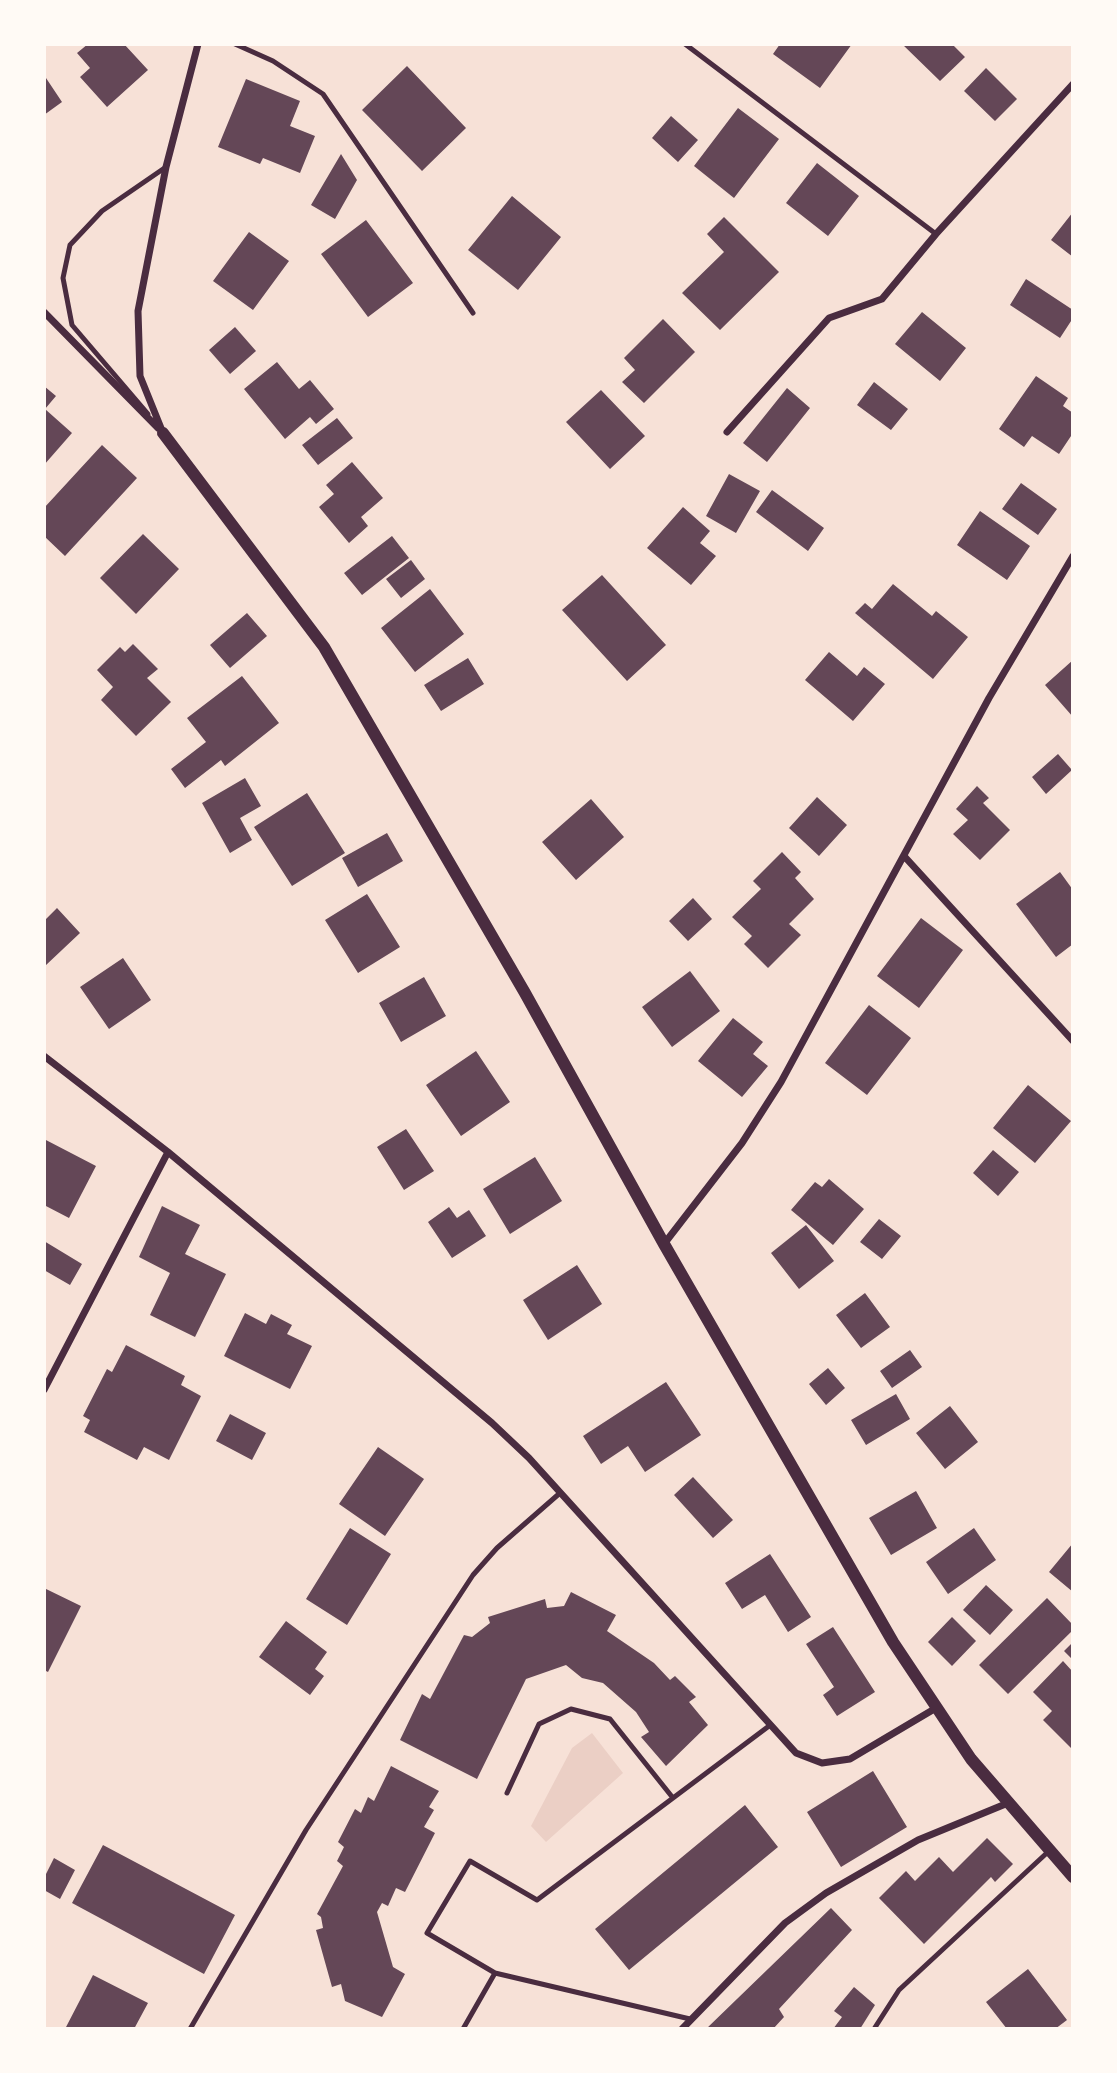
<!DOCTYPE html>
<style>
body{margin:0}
#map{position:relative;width:1117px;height:2073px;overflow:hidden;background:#f7e1d7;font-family:"Work Sans",sans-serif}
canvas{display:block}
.frame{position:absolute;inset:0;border:46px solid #fffaf5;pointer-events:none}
</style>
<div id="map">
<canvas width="1117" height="2073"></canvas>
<div class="frame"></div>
</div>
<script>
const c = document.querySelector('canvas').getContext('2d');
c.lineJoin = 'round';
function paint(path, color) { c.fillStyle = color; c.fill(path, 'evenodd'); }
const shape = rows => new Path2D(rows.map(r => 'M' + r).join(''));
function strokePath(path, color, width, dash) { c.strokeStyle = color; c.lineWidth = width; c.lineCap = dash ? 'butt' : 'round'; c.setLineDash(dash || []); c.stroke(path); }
paint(shape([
 [592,1733,623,1773,546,1842,531,1826,572,1748]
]), '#ebcfc5');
paint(shape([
 [88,44,124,44,148,70,107,107,80,77,90,68,77,53],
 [780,44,852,44,820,88,773,54],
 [902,44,952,44,965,57,940,81],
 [407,66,466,128,422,171,362,110],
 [986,68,1017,99,995,121,964,91],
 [44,75,62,102,44,115],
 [246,79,300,101,290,126,315,136,300,173,263,158,260,164,218,147],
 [738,108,779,139,734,198,694,166],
 [671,116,698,140,678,162,652,138],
 [341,154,357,180,335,219,311,205],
 [817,163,859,196,828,236,786,203],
 [512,196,561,237,518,290,468,250],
 [1073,212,1073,257,1051,240],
 [724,217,779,272,720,330,682,293,724,252,707,234],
 [366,220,413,283,368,317,321,254],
 [249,232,289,261,253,310,213,281],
 [1026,279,1073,310,1073,318,1060,338,1010,305],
 [922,312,966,348,940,381,895,344],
 [663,319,695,352,644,403,622,382,635,370,624,358],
 [235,327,256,351,230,374,209,350],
 [277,362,299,389,310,380,334,409,316,424,310,417,285,439,244,389],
 [1036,376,1068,398,1063,406,1073,413,1073,433,1059,454,1032,436,1024,447,999,429],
 [874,382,908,409,891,430,857,405],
 [44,386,56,396,45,409,72,433,44,465],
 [787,388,810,408,767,462,743,443],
 [601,390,645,436,610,469,566,422],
 [337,418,353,438,318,465,302,445],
 [102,445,137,478,65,556,44,536,44,508],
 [352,462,383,498,361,517,368,526,349,543,319,507,334,494,326,485],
 [729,474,760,491,736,533,706,516],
 [1021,483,1057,509,1038,535,1002,509],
 [772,490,824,528,808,551,756,512],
 [683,507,710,531,700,543,716,556,691,585,647,548],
 [980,511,1030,546,1007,580,957,545],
 [143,534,179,569,136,614,100,578],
 [392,536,409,558,362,595,344,573],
 [411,560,425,579,401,598,386,579],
 [602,575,666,645,627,681,562,610],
 [893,584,932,616,936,611,968,637,933,679,855,613,865,603,872,609],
 [430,589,464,634,415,672,381,628],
 [247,613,267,636,230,668,210,645],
 [133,644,158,669,147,678,171,702,136,736,101,700,113,687,97,670,120,647,125,652],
 [829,652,857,676,864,667,885,684,853,721,805,680],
 [468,658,484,684,441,711,424,685],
 [1073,660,1073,717,1045,685],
 [242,676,279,723,225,766,221,760,185,788,171,769,206,742,187,718],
 [1058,754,1072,770,1046,794,1032,777],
 [245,778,261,806,240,818,252,840,230,853,202,803],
 [977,786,989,798,983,803,1010,830,980,860,953,834,968,820,956,809],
 [307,793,345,853,292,886,254,827],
 [817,797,847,825,819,856,789,828],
 [591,799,624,837,576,880,542,842],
 [387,833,403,861,358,887,342,858],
 [782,852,801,872,795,878,814,899,789,924,801,935,768,968,744,944,752,936,732,917,761,889,753,881],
 [1060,872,1073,890,1073,944,1056,957,1016,904],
 [367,894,400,947,358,973,325,920],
 [693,898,712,919,688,941,669,921],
 [57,908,80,933,45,966,44,921],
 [921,918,963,950,919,1008,877,976],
 [123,958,151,1000,109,1029,80,987],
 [690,971,720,1011,672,1047,642,1007],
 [424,977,446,1016,401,1042,379,1003],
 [869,1005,911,1038,867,1095,825,1063],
 [733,1018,763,1042,753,1054,768,1066,742,1097,698,1061],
 [476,1051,510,1102,461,1136,426,1085],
 [1028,1085,1071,1121,1035,1163,993,1128],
 [406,1129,434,1171,404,1190,377,1147],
 [44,1139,96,1166,69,1218,44,1205],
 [993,1150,1019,1172,998,1196,973,1173],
 [535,1157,562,1201,510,1234,483,1189],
 [829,1179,864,1209,833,1245,791,1210,815,1182,822,1187],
 [162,1206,200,1225,185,1254,226,1274,195,1337,150,1315,170,1273,139,1257],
 [449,1207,457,1218,469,1210,486,1236,452,1258,428,1222],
 [879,1219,901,1236,882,1259,860,1242],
 [806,1225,834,1261,799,1289,771,1253],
 [44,1241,82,1264,70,1285,44,1270],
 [577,1265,602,1304,548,1340,523,1300],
 [865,1293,890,1327,861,1348,836,1315],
 [245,1313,266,1324,271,1314,292,1325,287,1334,312,1346,290,1389,224,1356],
 [126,1345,185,1376,181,1385,201,1396,169,1460,144,1447,137,1460,84,1432,90,1420,83,1416,107,1369,112,1372],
 [910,1350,922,1367,892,1388,880,1371],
 [828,1368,845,1388,826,1405,809,1384],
 [666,1382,701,1435,645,1472,628,1446,601,1464,583,1436],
 [896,1394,910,1419,866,1445,851,1420],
 [950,1406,978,1442,945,1469,916,1433],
 [230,1414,266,1433,252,1460,216,1441],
 [378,1447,424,1479,385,1536,339,1504],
 [693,1477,733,1520,713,1538,674,1495],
 [916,1491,937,1528,891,1555,869,1518],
 [350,1528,391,1554,347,1625,306,1599],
 [974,1528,996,1560,948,1594,926,1562],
 [1073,1543,1073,1592,1049,1572],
 [770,1554,811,1617,788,1632,765,1595,742,1609,725,1583],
 [986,1585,1013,1610,990,1635,963,1610],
 [44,1588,81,1606,48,1672,44,1670],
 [571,1592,616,1615,607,1631,654,1663,670,1680,675,1676,696,1697,689,1702,708,1725,666,1766,641,1737,649,1732,636,1712,603,1683,582,1678,566,1665,526,1679,477,1779,400,1740,422,1694,430,1699,464,1635,472,1637,490,1623,488,1617,545,1599,547,1608,564,1606],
 [1047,1598,1073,1625,1073,1630,1008,1694,979,1665],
 [952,1617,976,1641,952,1666,928,1642],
 [286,1621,327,1652,315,1669,324,1676,310,1695,259,1657],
 [833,1627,875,1692,837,1716,823,1695,834,1687,806,1644],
 [1073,1642,1073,1660,1064,1651],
 [1063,1661,1073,1672,1073,1750,1043,1720,1052,1711,1033,1692],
 [391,1766,439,1791,429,1807,434,1810,424,1827,435,1833,405,1892,396,1888,388,1906,382,1903,377,1912,393,1967,405,1974,382,2017,345,2001,341,1984,332,1987,316,1930,323,1928,321,1917,317,1914,343,1866,337,1861,344,1847,338,1842,355,1809,361,1813,368,1797,374,1801],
 [873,1771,907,1827,841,1867,807,1812],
 [745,1805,778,1847,629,1970,595,1929],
 [987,1838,1013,1864,995,1882,991,1877,924,1944,879,1898,906,1871,915,1881,939,1857,953,1872],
 [103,1845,235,1915,204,1974,72,1903],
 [54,1858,75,1870,60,1899,44,1890,44,1878],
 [831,1908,852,1930,779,2009,784,2017,773,2029,706,2029],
 [1028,1969,1067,2020,1055,2029,1007,2029,986,2002],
 [93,1975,148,2003,134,2029,65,2029],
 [854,1987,875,2005,860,2029,833,2029,842,2017,834,2011]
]), '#644757');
strokePath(shape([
 [235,44,273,61,323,94,473,313],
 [685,44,936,234],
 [148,414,72,325,63,278,70,245,102,211,166,167],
 [507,1793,539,1724,571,1709,610,1719,673,1798],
 [495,1973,427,1933,470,1861,537,1900,769,1726],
 [190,2029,306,1830,473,1575,497,1548,560,1493],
 [463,2029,495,1973,690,2019],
 [874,2029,899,1990,1050,1850]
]), '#4a2c40', 5);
strokePath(shape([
 [44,312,158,428],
 [727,432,829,318,882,299,936,234,1073,84],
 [163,433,140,376,138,311,166,167,198,44],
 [904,856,1073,1041],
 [44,1056,168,1152,492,1423,529,1458,796,1753,822,1763,850,1759,936,1708],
 [664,1244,742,1143,781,1082,989,698,1073,556],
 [44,1390,168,1152],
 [682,2029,785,1923,826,1893,918,1840,1008,1803]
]), '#4a2c40', 7);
strokePath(shape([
 [163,433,324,647,525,993,664,1244,893,1642,971,1759,1073,1877]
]), '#4a2c40', 12);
</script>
